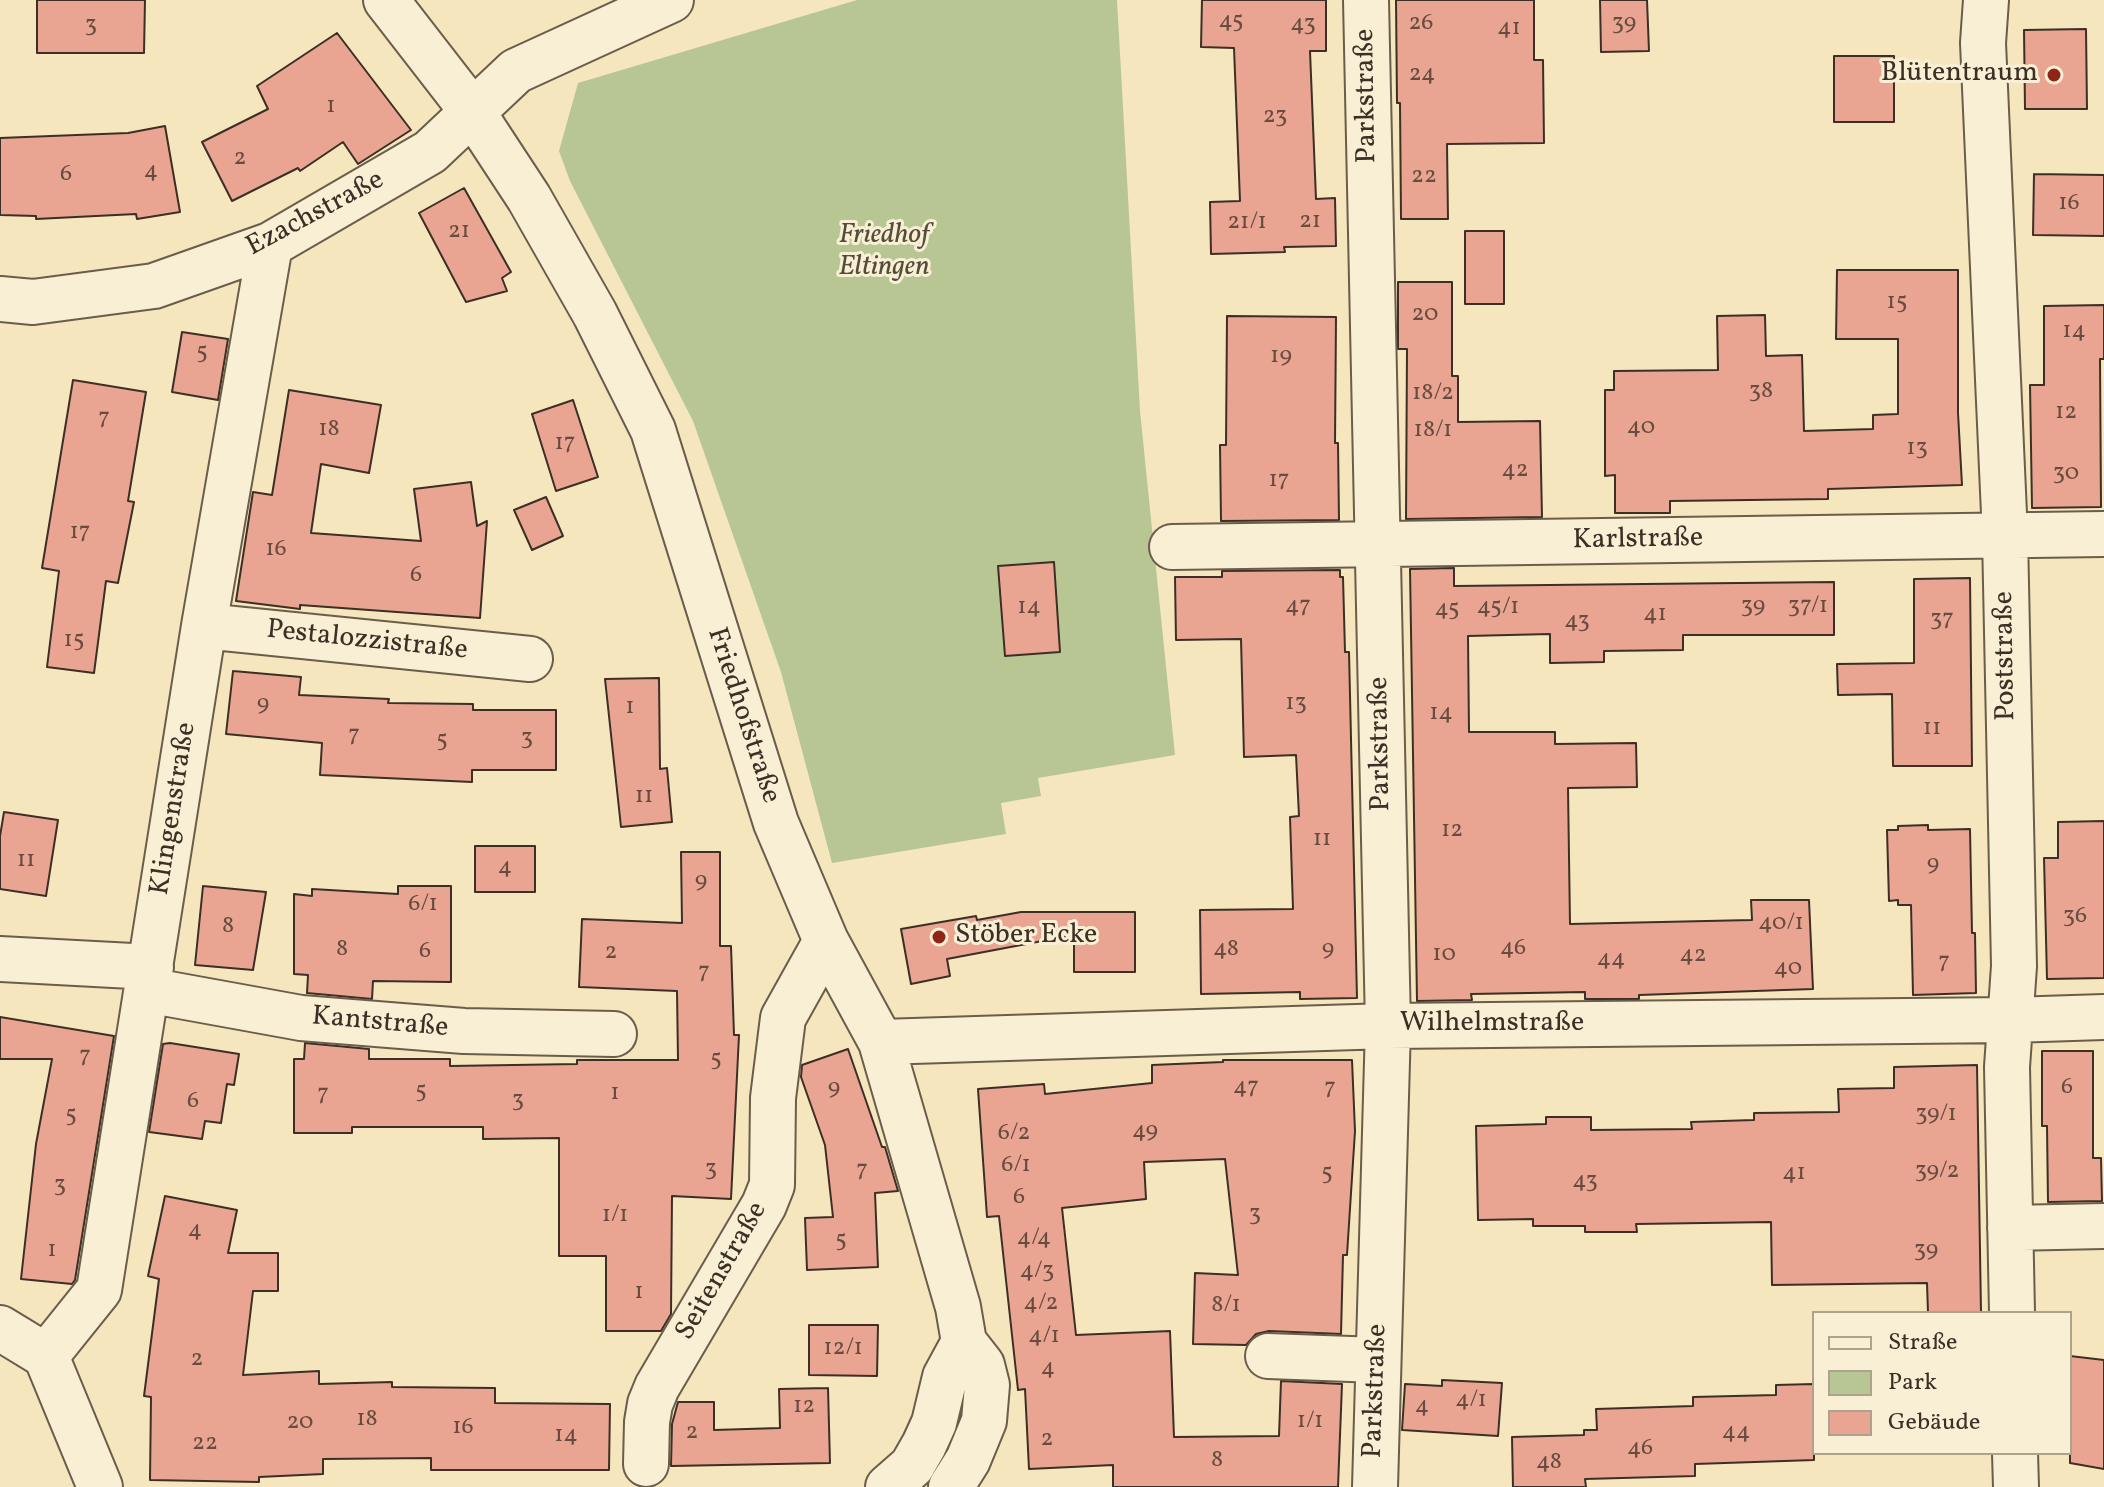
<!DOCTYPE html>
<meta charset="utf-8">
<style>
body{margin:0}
#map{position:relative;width:2104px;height:1487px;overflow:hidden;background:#f5e6bd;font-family:Vollkorn,serif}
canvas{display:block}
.legend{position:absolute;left:1812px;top:1311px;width:260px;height:144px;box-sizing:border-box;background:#f8efd4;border:2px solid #ada28e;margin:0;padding:10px 14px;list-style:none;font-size:24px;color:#3c2f25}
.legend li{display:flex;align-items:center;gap:16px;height:40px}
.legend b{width:40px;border:2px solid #ada28e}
</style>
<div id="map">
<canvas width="2104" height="1487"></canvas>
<ul class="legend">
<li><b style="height:10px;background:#f8efd4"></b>Straße</li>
<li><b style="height:22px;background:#b8c694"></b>Park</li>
<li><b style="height:22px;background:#eaa592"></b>Gebäude</li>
</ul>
</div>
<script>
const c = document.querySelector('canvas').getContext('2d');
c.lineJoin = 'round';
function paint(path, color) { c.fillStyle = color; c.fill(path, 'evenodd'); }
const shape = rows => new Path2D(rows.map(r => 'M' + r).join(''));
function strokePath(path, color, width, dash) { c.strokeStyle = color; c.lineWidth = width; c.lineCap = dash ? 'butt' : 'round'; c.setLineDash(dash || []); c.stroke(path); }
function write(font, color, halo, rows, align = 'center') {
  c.font = font + ' Vollkorn,serif'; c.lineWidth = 6; c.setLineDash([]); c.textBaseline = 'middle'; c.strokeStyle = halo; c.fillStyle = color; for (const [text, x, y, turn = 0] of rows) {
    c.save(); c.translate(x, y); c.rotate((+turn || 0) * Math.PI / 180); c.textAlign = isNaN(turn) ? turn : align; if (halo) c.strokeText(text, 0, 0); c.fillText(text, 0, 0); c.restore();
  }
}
paint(shape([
 [857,0,1117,0,1140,411,1175,755,1038,778,1041,796,1001,803,1006,834,832,863,781,672,693,421,570,181,559,151,578,83]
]), '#b8c694');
const building = shape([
 [37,0,145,0,144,53,37,53,37,0],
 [1202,0,1326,0,1326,51,1310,51,1316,199,1335,198,1336,246,1284,247,1285,252,1211,254,1210,202,1240,201,1234,48,1201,47,1202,0],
 [1396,0,1534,0,1534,60,1543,60,1544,143,1447,144,1448,219,1401,219,1400,103,1397,103,1396,0],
 [1600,0,1647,0,1649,51,1601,52,1600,0],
 [2086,29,2087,109,2025,109,2024,30,2086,29],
 [337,33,411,130,358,164,343,142,300,171,298,168,232,201,202,142,268,109,257,86,337,33],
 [1834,56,1894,56,1894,122,1834,122,1834,56],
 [165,126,180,212,137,219,136,214,36,219,36,216,0,215,0,138,128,133,165,126],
 [2034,174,2104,175,2104,236,2033,235,2034,174],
 [464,188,511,272,502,278,507,291,466,302,419,213,464,188],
 [1465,231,1504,231,1504,304,1465,304,1465,231],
 [1837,270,1958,270,1958,413,1962,485,1828,489,1828,499,1670,501,1670,513,1615,513,1615,475,1605,476,1605,390,1614,390,1614,371,1718,370,1717,316,1765,315,1766,356,1802,355,1804,431,1873,429,1873,415,1898,414,1898,339,1836,339,1837,270],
 [1398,282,1452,282,1452,376,1458,376,1458,422,1540,421,1542,517,1406,519,1407,349,1398,349,1398,282],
 [2104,305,2104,359,2100,359,2101,507,2032,508,2030,385,2044,385,2044,306,2104,305],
 [1227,316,1336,317,1335,443,1338,443,1339,520,1221,521,1220,445,1226,445,1227,316],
 [182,332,228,339,218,400,172,392,182,332],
 [73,380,146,392,128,501,134,502,118,583,106,581,94,673,47,667,59,571,42,568,73,380],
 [289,390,381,405,369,473,321,464,311,533,421,541,414,489,471,482,477,526,487,521,480,618,300,605,300,609,236,601,253,492,272,495,289,390],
 [573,400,598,477,556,491,532,414,573,400],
 [546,497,563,536,532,550,514,510,546,497],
 [1054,562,1060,652,1005,656,998,566,1054,562],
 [1454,568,1454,586,1834,582,1834,635,1683,635,1683,650,1604,651,1604,662,1550,663,1550,634,1468,636,1469,732,1555,732,1555,744,1636,743,1637,787,1568,788,1570,924,1752,920,1751,900,1809,900,1813,989,1639,995,1639,999,1585,999,1585,992,1471,994,1472,1000,1417,1001,1410,569,1454,568],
 [1340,570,1340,577,1343,577,1345,652,1349,652,1357,998,1300,999,1300,992,1201,994,1200,910,1293,909,1290,817,1299,816,1296,755,1244,757,1241,639,1176,640,1175,577,1222,577,1222,571,1340,570],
 [1970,578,1972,766,1893,766,1892,694,1838,695,1837,664,1914,663,1914,579,1970,578],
 [233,671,301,677,299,695,389,699,388,703,473,704,473,710,556,710,556,770,472,770,472,782,320,775,322,743,226,734,233,671],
 [659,678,660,769,667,768,672,822,621,827,605,679,659,678],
 [4,812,58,820,46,896,0,889,0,836,4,812],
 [2104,821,2104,978,2047,979,2044,858,2058,858,2058,822,2104,821],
 [1928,825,1928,830,1970,829,1972,933,1975,933,1976,993,1913,995,1911,905,1898,905,1898,900,1889,901,1887,830,1898,830,1898,826,1928,825],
 [475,846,535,846,535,892,475,892,475,846],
 [681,852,720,852,720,946,731,946,734,1035,739,1035,731,1199,672,1196,671,1314,661,1331,606,1331,606,1256,559,1256,559,1138,483,1139,483,1127,352,1127,352,1133,294,1133,294,1059,304,1059,305,1043,369,1049,369,1059,450,1059,450,1066,577,1064,577,1060,678,1060,677,991,579,987,582,919,682,923,681,852],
 [203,886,266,892,253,970,195,965,203,886],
 [398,886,451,886,451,982,373,981,372,999,307,993,308,975,294,974,294,894,312,896,312,889,398,894,398,886],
 [1021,912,1135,912,1135,972,1074,972,1074,935,947,959,950,976,911,984,901,929,976,916,977,920,1021,912],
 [0,1017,114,1036,75,1280,72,1284,21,1279,36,1144,52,1059,0,1059,0,1017],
 [170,1043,239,1054,234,1085,227,1084,221,1123,205,1121,202,1139,149,1132,163,1044,170,1043],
 [848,1049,882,1147,885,1147,898,1191,875,1193,878,1267,807,1270,805,1218,833,1217,825,1145,801,1077,802,1065,848,1049],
 [2042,1051,2093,1051,2093,1158,2101,1158,2102,1201,2048,1202,2047,1126,2042,1126,2042,1051],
 [1223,1060,1352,1060,1355,1131,1347,1255,1343,1255,1341,1334,1269,1331,1256,1334,1246,1345,1193,1344,1195,1273,1238,1275,1225,1159,1144,1162,1146,1199,1062,1208,1076,1335,1170,1331,1174,1437,1279,1436,1281,1381,1342,1384,1338,1487,1113,1487,1113,1465,1029,1469,1025,1389,1018,1390,999,1216,987,1217,978,1089,1044,1084,1045,1094,1152,1083,1152,1065,1223,1062,1223,1060],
 [1977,1065,1981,1313,1928,1313,1927,1283,1772,1285,1771,1222,1636,1224,1637,1232,1585,1232,1585,1226,1533,1226,1533,1219,1478,1220,1476,1126,1546,1124,1546,1117,1591,1117,1591,1130,1692,1129,1691,1122,1754,1120,1754,1113,1839,1112,1838,1089,1894,1088,1894,1067,1977,1065],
 [165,1196,237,1210,228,1253,278,1253,278,1291,253,1291,243,1375,319,1371,319,1384,392,1382,392,1387,495,1388,495,1403,610,1404,609,1470,431,1470,431,1458,323,1459,323,1474,259,1477,259,1482,150,1480,151,1397,144,1396,159,1279,148,1276,165,1196],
 [809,1325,878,1325,877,1376,809,1375,809,1325],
 [2070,1356,2104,1360,2104,1469,2070,1463,2070,1356],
 [1442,1380,1502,1383,1498,1436,1402,1430,1405,1384,1442,1386,1442,1380],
 [1814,1384,1814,1460,1695,1464,1695,1476,1585,1479,1586,1487,1513,1487,1512,1437,1584,1435,1584,1430,1597,1430,1596,1409,1693,1406,1693,1397,1776,1395,1776,1385,1814,1384],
 [828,1388,830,1463,671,1466,672,1424,678,1402,714,1402,714,1430,780,1428,779,1389,828,1388]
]);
paint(building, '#eaa592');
strokePath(building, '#3c2f25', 2);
const minor = shape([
 [386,0,472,111,529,198,595,314,653,430,776,823,826,941,881,1042,958,1307,964,1342,982,1365,987,1385,984,1421,968,1460,951,1487],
 [1366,0,1388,1026,1375,1487],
 [1986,0,1983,43,2005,536,2014,966,2007,1067,2012,1313],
 [0,299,33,302,154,286,270,245,430,152,516,71,671,0],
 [1172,547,2104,534],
 [204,626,530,659],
 [0,959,151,967],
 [147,990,301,1018,464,1031,614,1034],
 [881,1042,1388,1026,2011,1020,2104,1017],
 [2010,1228,2104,1226],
 [0,1328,46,1356,100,1487],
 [46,1356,99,1290,204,626,270,245],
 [1268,1356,1378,1360],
 [2015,1453,2016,1487],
 [646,1464,647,1422,650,1404,657,1387,764,1205,772,1185,773,1098,783,1018,826,941],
 [888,1487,912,1466,924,1445,934,1423,945,1377,964,1342]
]);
strokePath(minor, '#6a5d4b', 48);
strokePath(minor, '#f8efd4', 44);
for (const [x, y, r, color] of [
 [2054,75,8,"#8f2418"],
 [939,937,8,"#8f2418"]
]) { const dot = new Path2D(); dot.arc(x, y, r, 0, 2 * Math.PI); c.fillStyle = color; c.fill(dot); strokePath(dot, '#f8efd4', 3); }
write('24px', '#684c40', null, [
 ["45",1231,23],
 ["26",1421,25],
 ["39",1624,25],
 ["43",1303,26],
 ["3",91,27],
 ["41",1509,30],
 ["24",1422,76],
 ["1",331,108],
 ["23",1275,118],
 ["2",240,160],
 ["4",151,173],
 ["6",66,176],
 ["22",1424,178],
 ["16",2069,205],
 ["21",1310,223],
 ["21/1",1247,224],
 ["21",459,233],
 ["15",1897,304],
 ["20",1425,316],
 ["14",2074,333],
 ["5",202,354],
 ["19",1281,358],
 ["38",1761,393],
 ["18/2",1433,395],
 ["12",2066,414],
 ["7",104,420],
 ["40",1641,429],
 ["18",329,431],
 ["18/1",1433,432],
 ["17",565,445],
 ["13",1917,450],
 ["42",1515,472],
 ["30",2066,475],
 ["17",1279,482],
 ["17",80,534],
 ["16",276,551],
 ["6",416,577],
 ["47",1298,608],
 ["39",1753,608],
 ["37/1",1808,608],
 ["14",1029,609],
 ["45/1",1498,609],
 ["45",1447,611],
 ["41",1655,616],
 ["37",1942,621],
 ["43",1577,623],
 ["15",74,642],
 ["13",1296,705],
 ["9",263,706],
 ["1",630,709],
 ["14",1441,715],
 ["11",1932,730],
 ["7",354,737],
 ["3",527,740],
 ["5",442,742],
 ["11",644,798],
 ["12",1452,832],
 ["11",1322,841],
 ["11",26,862],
 ["9",1933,866],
 ["4",505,869],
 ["9",701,883],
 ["6/1",423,906],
 ["36",2075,918],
 ["40/1",1781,925],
 ["8",228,928],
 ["46",1513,950],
 ["8",342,951],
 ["48",1226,951],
 ["9",1328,951],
 ["6",425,953],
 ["2",611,954],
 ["10",1444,956],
 ["42",1693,957],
 ["44",1611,961],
 ["7",1944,964],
 ["40",1788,970],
 ["7",704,974],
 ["7",85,1058],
 ["5",716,1061],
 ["47",1246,1089],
 ["6",2067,1089],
 ["9",834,1090],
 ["7",1330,1090],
 ["5",421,1093],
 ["1",615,1095],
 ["7",323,1096],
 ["3",518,1102],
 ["6",193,1103],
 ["39/1",1936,1116],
 ["5",71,1117],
 ["49",1145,1133],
 ["6/2",1014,1135],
 ["6/1",1016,1167],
 ["3",711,1171],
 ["7",862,1172],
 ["39/2",1937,1173],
 ["5",1327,1175],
 ["41",1794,1175],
 ["43",1585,1183],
 ["3",60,1187],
 ["6",1019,1199],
 ["3",1255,1216],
 ["1/1",615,1217],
 ["4",195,1232],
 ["4/4",1034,1240],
 ["5",841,1242],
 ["1",52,1252],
 ["39",1926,1252],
 ["4/3",1037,1273],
 ["1",639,1294],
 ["4/2",1041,1305],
 ["8/1",1226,1307],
 ["4/1",1044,1338],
 ["12/1",843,1350],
 ["2",197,1361],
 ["4",1048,1370],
 ["4/1",1471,1402],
 ["12",804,1408],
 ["4",1422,1408],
 ["18",367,1421],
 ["1/1",1310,1423],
 ["20",300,1424],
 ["16",463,1429],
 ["2",692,1434],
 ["44",1736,1434],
 ["14",566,1437],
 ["2",1047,1441],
 ["22",205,1445],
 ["46",1640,1450],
 ["8",1217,1462],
 ["48",1549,1464]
]);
write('28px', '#3c2f25', '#f8efd4', [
 ["Blütentraum",2038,75],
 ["Stöber Ecke",955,937,"left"]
], 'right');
write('28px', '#3c2f25', '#f8efd4', [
 ["Parkstraße",1368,96,-91],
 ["Ezachstraße",316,215,-28],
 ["Karlstraße",1638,541,-1],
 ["Pestalozzistraße",367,642,6],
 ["Poststraße",2007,656,-91],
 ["Friedhofstraße",742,716,72],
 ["Parkstraße",1382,744,-91],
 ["Klingenstraße",175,809,-81],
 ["Kantstraße",380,1024,5],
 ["Wilhelmstraße",1492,1025],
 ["Seitenstraße",723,1272,-60],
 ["Parkstraße",1377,1391,-88]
]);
write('italic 28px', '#554d3b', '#f8efd4', [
 ["Friedhof",884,237],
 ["Eltingen",884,269]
]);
</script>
